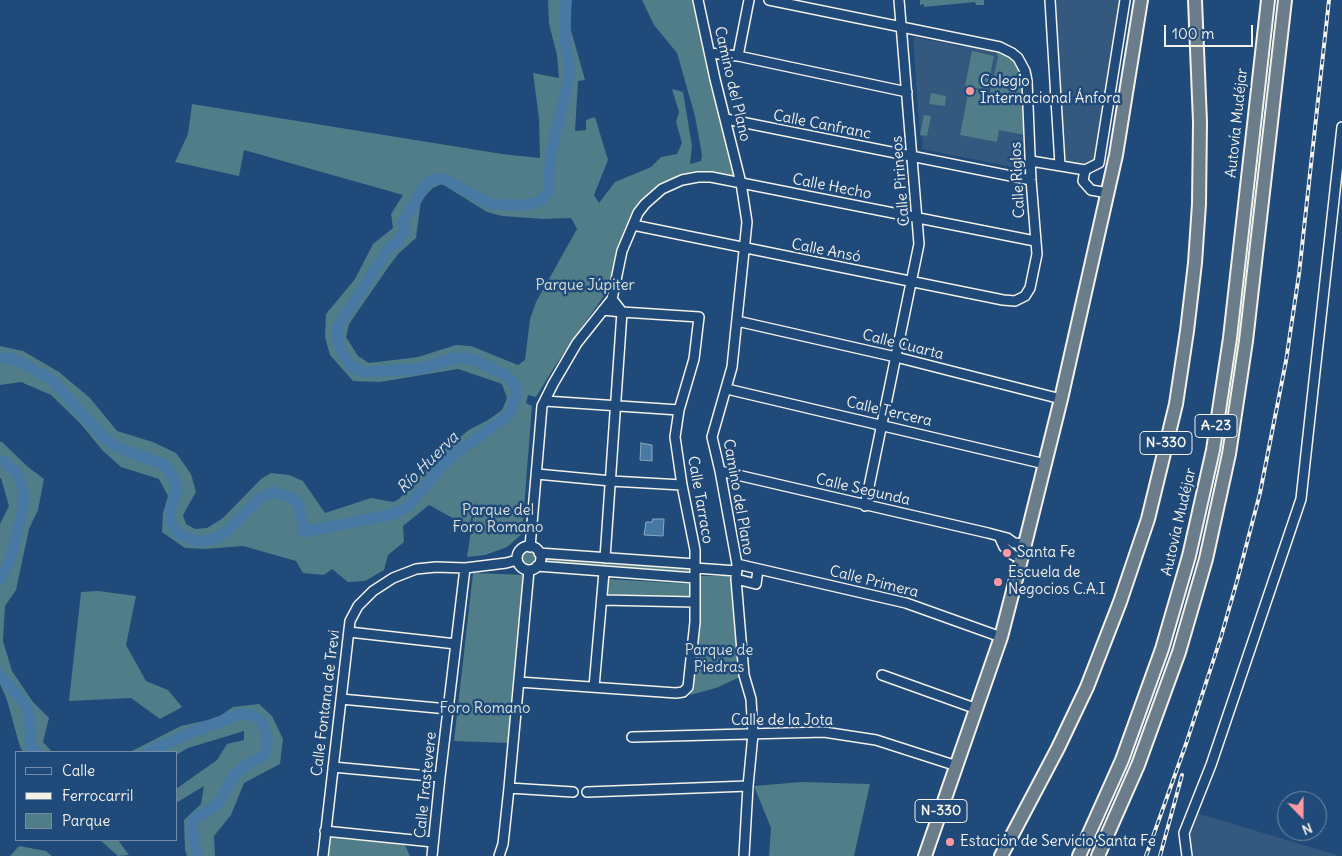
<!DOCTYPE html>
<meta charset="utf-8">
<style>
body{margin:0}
#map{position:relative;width:1342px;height:856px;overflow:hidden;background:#1f4a7a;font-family:Delius,sans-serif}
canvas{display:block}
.legend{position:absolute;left:15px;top:751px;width:162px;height:90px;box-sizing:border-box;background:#1f4a7a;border:1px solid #748da6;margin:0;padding:6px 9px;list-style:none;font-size:15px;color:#f4f1e8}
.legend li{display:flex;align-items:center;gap:10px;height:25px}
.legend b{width:25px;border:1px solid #748da6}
.north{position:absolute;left:1277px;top:791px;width:50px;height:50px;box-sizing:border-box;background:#1f4a7a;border:1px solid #748da6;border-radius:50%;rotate:158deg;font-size:14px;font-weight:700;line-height:20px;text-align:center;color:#f4f1e8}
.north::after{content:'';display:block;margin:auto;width:18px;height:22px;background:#ff9aa2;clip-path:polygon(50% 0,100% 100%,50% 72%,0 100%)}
.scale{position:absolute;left:1164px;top:25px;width:89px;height:22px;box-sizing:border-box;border:2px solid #f4f1e8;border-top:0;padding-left:6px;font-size:15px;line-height:18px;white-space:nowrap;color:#f4f1e8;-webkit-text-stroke:4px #1f4a7a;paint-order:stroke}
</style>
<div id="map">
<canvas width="1342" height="856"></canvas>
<ul class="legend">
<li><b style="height:6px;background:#1f4a7a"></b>Calle</li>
<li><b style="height:6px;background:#f4f1e8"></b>Ferrocarril</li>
<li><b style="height:14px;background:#507d87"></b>Parque</li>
</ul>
<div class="north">N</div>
<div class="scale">100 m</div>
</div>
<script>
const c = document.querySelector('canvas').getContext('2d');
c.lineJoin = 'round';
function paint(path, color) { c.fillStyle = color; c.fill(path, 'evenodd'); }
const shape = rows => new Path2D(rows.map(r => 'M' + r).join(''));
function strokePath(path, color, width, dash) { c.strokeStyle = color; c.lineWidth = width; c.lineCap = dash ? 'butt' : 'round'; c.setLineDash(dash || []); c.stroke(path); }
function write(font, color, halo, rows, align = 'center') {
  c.font = font + ' Delius,sans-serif'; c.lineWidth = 5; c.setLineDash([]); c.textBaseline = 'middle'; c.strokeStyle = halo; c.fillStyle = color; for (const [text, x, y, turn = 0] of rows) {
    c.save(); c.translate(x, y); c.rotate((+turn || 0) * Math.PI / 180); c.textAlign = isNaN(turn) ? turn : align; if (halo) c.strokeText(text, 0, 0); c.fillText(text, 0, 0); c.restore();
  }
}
paint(shape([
 [1050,0,1128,0,1094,169,1057,162],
 [915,37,963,47,964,44,996,49,1022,69,1027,164,1025,167,1023,169,922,149,923,139,920,135,913,38],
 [1193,812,1337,855,1338,856,1187,856,1184,833]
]), '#35587e');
paint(shape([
 [548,0,572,0,569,23,585,80,578,81,575,131,586,130,586,120,595,117,608,160,594,195,599,203,615,182,651,167,661,157,677,154,682,143,676,122,679,112,672,89,683,92,692,146,690,164,701,161,702,155,695,116,677,53,654,25,642,0,697,0,741,183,730,180,682,180,645,204,622,251,617,251,608,287,603,297,555,366,536,397,528,395,526,403,532,406,522,534,507,547,485,555,467,557,476,499,469,527,429,505,403,526,404,542,388,555,384,570,365,581,348,582,332,569,324,575,303,573,296,561,243,546,206,549,185,548,162,532,163,513,168,496,159,479,121,467,103,451,80,423,51,395,21,382,0,385,0,346,23,351,59,372,90,398,117,431,153,442,176,453,191,474,196,492,183,515,186,524,195,529,207,528,223,518,261,479,271,473,289,475,303,481,325,513,371,498,393,502,399,499,441,452,469,430,488,420,502,410,507,398,502,384,458,369,380,382,353,381,330,355,325,337,326,314,355,279,373,244,393,228,391,214,403,195,244,150,239,176,175,162,188,134,192,104,502,154,540,158,539,118,533,73,559,78,557,55,549,24],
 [442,184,487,212,502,216,544,219,571,218,577,229,536,302,530,319,525,360,518,365,471,346,456,345,418,357,369,363,358,356,346,337,349,324,389,266,399,253,416,238,421,200,433,188],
 [920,0,984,0,984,5,976,5,975,2,924,7,924,4,920,5],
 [996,49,1012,57,1024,76,1025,135,999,130,997,142,960,135,969,88,990,93,998,57],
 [972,51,994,56,987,90,965,86],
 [931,93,946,96,945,106,929,104],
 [924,115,931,116,927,136,920,135],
 [0,442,2,442,28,467,44,479,38,510,29,529,16,590,5,606,3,641,12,671,33,702,49,718,43,742,52,752,23,752,20,747,7,700,0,684,0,524,9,506,1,478,0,478],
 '522 559a7 7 0 1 1 14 0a7 7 0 1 1-14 0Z',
 [546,557,691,568,692,571,690,574,545,563],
 [473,573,525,575,509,743,454,741],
 [699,576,729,576,735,579,744,675,716,688,690,695,697,644],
 [608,579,690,584,690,600,607,594],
 [98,591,136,596,126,645,146,681,168,690,182,707,160,719,131,698,69,701,81,592],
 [259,704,272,716,283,739,280,764,244,783,231,815,214,836,215,856,187,856,185,850,184,820,201,804,204,786,176,803,176,789,217,760,227,744,244,740,244,731,188,748,176,755,176,752,130,752,181,726,217,718,233,707],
 [802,782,870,784,854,856,769,856,771,828,754,786],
 [329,835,404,843,410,856,327,856],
 [100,840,118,840,129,855,118,856],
 [19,846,46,851,52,856,10,856]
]), '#507d87');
const water = shape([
 [641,443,652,445,652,461,640,460,641,443],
 [653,519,664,519,663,536,644,535,646,522,652,522,653,519]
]);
paint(water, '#4779a4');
strokePath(water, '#8ca9bf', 1);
strokePath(shape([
 [0,358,9,358,21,362,52,380,105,439,115,446,165,465,174,478,177,489,171,508,170,522,180,535,196,541,208,541,225,533,260,498,273,492,291,497,298,504,302,518,303,532,394,514,408,506,446,462,459,451,508,416,516,397,516,387,511,380,505,375,474,360,464,358,454,358,421,369,364,372,351,366,344,355,338,343,337,328,389,248,396,244,405,231,403,222,426,184,437,178,447,180,490,204,518,205,536,203,543,199,548,192,551,152,569,78,569,65,565,39,566,0],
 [0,461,5,462,18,474,22,486,24,497,22,513,14,546,8,565,0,580],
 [0,675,27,707,29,715,31,746,36,752],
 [148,752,192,732,240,714,253,715,262,722,267,736,267,748,263,756,243,767,233,776,223,796,216,806,194,819,192,826,194,842,198,856]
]), '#4779a4', 11);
const minor = shape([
 [698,0,715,79,741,183,747,222,732,367,712,437,720,471,737,564,736,579,744,675,751,699,753,734,748,786,744,856],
 [1050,0,1060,165],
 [710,53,738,56,907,92],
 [738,56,749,0],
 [726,119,1031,180],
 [1031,161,1085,170],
 [1108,193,1091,190,1083,181,1085,170,1099,163,1125,0],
 [633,225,1003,300,1015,301,1025,296,1030,288,1037,254,1031,180,1027,81,1025,71,1018,58,1012,53,1000,47,769,0],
 [603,310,622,312,605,558],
 [737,321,896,357,1061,399],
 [727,389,1045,464],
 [545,401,679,410],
 [720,471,988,533,1007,538,1014,543,1025,544],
 [537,474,611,481,682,485],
 [865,506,919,244,899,0],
 [999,536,1004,547,1013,555,1022,559],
 '517 558a12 12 0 1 1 24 0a12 12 0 1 1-24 0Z',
 [530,547,542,406,553,384,577,343,612,299,622,251,638,213,645,204,662,189,682,180,698,177,711,177,1035,241],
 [539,553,695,564],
 [737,564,906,603,1001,637],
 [537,566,695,578],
 [695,568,737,571],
 [736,579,756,584,758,570],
 [602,600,695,602],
 [349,632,456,644],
 [882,675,977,709],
 [519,682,676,693,683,692,688,687,695,622,695,550,682,485,675,437,679,410,694,359,699,317,622,312,612,299],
 [594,687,604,572],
 [341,699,448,709],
 [632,737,824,732,876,740,957,766],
 [333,767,440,777],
 [509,788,573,792],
 [587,792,748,786],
 [325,831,433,842],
 [323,856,350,621,358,606,373,591,393,578,416,569,436,567,465,568,506,563,517,560],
 [432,856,440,777,465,568],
 [499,856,503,844,509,788,529,570],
 [1187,856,1184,833,1211,765,1301,499,1342,127]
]);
const highway = shape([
 [925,856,1001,637,1023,552,1061,399,1116,155,1141,0],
 [1001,856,1058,748,1087,687,1120,602,1148,519,1176,404,1187,331,1195,263,1199,204,1200,122,1195,0],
 [1079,856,1122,760,1162,649,1189,556,1213,450,1230,338,1268,0],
 [1098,856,1138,765,1179,652,1206,559,1229,454,1246,341,1285,0]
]);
strokePath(minor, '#f4f1e8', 12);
strokePath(highway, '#f4f1e8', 16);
strokePath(minor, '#1f4a7a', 9);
strokePath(highway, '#6b7d8b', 12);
const rail = shape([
 [1146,856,1186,744,1221,637,1237,581,1260,493,1286,361,1299,274,1329,0],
 [1160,856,1182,775]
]);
strokePath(rail, '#f4f1e8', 4);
strokePath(rail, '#1f4a7a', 2, [5.5]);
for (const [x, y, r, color] of [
 [970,91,5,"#ff9aa2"],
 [1007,553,5,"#ff9aa2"],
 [998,582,5,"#ff9aa2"],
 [950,842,5,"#ff9aa2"]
]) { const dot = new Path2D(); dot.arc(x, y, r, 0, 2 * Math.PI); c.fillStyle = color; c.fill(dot); strokePath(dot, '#1f4a7a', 2); }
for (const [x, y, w] of [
 [1216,426,42],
 [1166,443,52],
 [941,811,52]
]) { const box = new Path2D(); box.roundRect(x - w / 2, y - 11.5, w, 23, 4); c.fillStyle = '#1f4a7a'; c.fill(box); strokePath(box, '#f4f1e8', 1); }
write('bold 14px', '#f4f1e8', null, [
 ["A-23",1216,426],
 ["N-330",1166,443],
 ["N-330",941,811]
]);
write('15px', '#f4f1e8', '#1f4a7a', [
 ["Colegio",980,82],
 ["Internacional Ánfora",980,99],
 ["Santa Fe",1017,553],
 ["Escuela de",1008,573],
 ["Negocios C.A.I",1008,590],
 ["Estación de Servicio Santa Fe",960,842]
], 'left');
write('15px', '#f4f1e8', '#1f4a7a', [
 ["Camino del Plano",732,84,77],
 ["Autovía Mudéjar",1237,123,-84],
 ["Calle Canfranc",822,125,11],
 ["Calle Riglos",1018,180,-93],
 ["Calle Pirineos",901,181,-95],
 ["Calle Hecho",832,187,11],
 ["Calle Ansó",826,251,11],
 ["Calle Cuarta",903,345,14],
 ["Calle Tercera",889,412,13],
 ["Calle Segunda",863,490,13],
 ["Camino del Plano",738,497,80],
 ["Calle Tarraco",700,500,80],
 ["Autovía Mudéjar",1179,522,-77],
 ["Calle Primera",874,582,14],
 ["Calle Fontana de Trevi",326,703,-83],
 ["Calle de la Jota",782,721],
 ["Calle Trastevere",426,785,-84]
]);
write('15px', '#dbe0d9', '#1f4a7a', [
 ["Parque Júpiter",585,286],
 ["Parque del",498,511],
 ["Foro Romano",498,528],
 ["Parque de",719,651],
 ["Piedras",719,668],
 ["Foro Romano",485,709]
]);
write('italic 16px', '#dadfde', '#1f4a7a', [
 ["Río Huerva",428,463,-45]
]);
</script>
